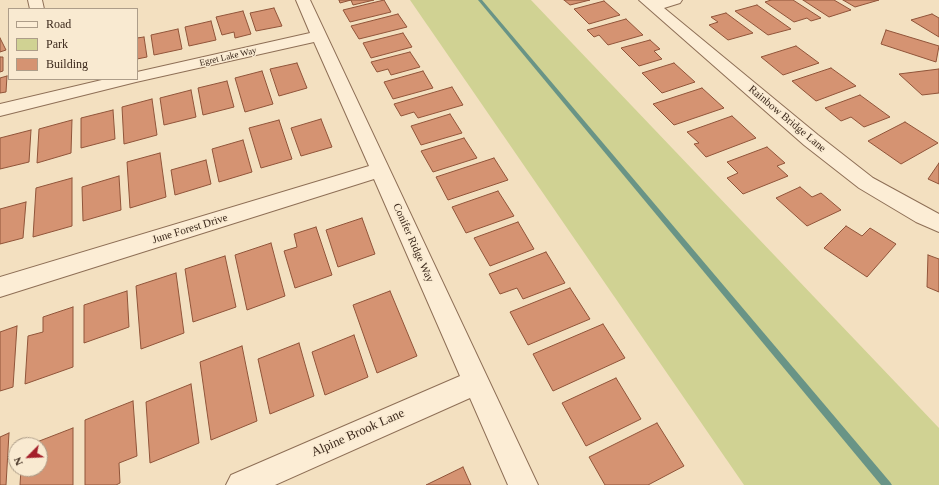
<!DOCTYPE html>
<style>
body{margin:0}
#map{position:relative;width:939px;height:485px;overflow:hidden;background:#f3e0c0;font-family:"Times New Roman",serif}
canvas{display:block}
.legend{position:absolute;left:8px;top:8px;width:130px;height:72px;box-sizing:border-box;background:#f9ead1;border:1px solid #ad9d89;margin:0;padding:5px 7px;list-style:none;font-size:12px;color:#3c291c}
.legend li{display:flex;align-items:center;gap:8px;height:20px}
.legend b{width:20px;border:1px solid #ad9d89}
.north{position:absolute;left:8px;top:437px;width:40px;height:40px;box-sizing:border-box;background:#f9ead1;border:1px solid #ad9d89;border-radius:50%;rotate:246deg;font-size:11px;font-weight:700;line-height:16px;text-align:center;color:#3c291c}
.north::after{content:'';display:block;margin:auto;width:14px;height:18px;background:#a41f2a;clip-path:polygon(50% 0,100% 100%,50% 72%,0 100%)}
</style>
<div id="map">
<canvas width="939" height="485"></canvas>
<ul class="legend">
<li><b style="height:5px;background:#fcedd5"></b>Road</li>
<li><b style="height:11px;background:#d0d293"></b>Park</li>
<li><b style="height:11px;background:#d59372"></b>Building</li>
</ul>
<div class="north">N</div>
</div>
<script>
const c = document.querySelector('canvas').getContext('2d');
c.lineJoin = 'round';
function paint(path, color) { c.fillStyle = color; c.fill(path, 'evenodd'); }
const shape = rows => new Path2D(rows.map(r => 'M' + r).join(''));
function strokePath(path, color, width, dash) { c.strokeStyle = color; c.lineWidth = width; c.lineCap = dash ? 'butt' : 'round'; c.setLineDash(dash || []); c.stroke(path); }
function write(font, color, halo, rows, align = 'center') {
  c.font = font + ' "Times New Roman",serif'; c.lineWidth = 3; c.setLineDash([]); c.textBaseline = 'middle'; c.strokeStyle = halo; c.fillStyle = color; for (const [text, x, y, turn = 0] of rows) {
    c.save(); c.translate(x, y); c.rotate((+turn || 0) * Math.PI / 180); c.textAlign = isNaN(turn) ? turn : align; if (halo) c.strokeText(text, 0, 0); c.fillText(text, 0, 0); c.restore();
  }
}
paint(shape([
 [410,0,531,0,939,428,939,485,744,485]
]), '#d0d293');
paint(shape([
 [478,0,482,0,890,482,892,485,881,485,478,0]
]), '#699486');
const building = shape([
 [339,0,374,0,353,5,351,0,340,3,339,0],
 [384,0,391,12,350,22,343,10,384,0],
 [564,0,590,0,570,5,564,0],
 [771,0,793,0,821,18,811,21,807,18,794,22,765,2,771,0],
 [803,0,834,0,851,10,829,17,803,0],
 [843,0,879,0,855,7,843,0],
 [604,1,620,15,589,24,574,9,604,1],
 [757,5,791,29,768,35,735,11,757,5],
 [274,8,282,26,256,31,250,13,274,8],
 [243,11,251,34,235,38,234,32,222,35,216,17,243,11],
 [726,13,753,33,728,40,709,25,718,22,711,17,726,13],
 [398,14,407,27,359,39,351,26,398,14],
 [932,14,939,18,939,37,911,20,932,14],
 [626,19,643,35,608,45,599,35,594,37,587,30,626,19],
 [211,21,216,40,189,46,185,27,211,21],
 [178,29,182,49,154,55,151,35,178,29],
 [886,30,939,46,936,62,881,44,886,30],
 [403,33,412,47,371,58,363,43,403,33],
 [144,37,147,57,137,59,137,38,144,37],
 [0,38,6,50,0,52,0,38],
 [650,40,660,49,654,51,662,59,639,66,621,48,650,40],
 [796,46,819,63,783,75,761,57,796,46],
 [410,52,420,67,391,75,388,69,377,72,371,62,410,52],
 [0,57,3,57,3,71,0,72,0,57],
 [297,63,307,88,279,96,270,69,297,63],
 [674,63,695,82,662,93,642,73,674,63],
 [831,68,856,86,816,101,792,81,831,68],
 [939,69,939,93,922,95,899,74,939,69],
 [262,71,273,104,245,112,235,78,262,71],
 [423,71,433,88,393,99,384,82,423,71],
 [7,76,6,92,0,93,0,78,7,76],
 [227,81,234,107,203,115,198,88,227,81],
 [452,87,463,105,418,118,414,112,401,116,394,104,452,87],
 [702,88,724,108,674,125,653,104,702,88],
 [191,90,196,117,164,125,160,98,191,90],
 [860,95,890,117,864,127,851,117,841,121,825,108,860,95],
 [152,99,157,135,124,144,122,107,152,99],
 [113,110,115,139,81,148,81,118,113,110],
 [450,114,462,133,421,145,411,126,450,114],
 [732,116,756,138,706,157,694,144,699,143,687,132,732,116],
 [321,119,332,147,301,156,291,128,321,119],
 [72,120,71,153,37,163,39,129,72,120],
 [279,120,292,159,261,168,249,128,279,120],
 [905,122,938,143,901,164,868,141,905,122],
 [31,130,29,162,0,169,0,138,31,130],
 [464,138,477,158,433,172,421,151,464,138],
 [243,140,252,172,219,182,212,149,243,140],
 [767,147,785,163,777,166,788,176,743,194,727,178,738,173,727,162,767,147],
 [160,153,166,197,130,208,127,162,160,153],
 [494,158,508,180,448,200,436,177,494,158],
 [206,160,211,184,175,195,171,170,206,160],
 [939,163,939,184,928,179,939,163],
 [119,176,121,210,83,221,82,187,119,176],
 [72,178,72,226,33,237,36,188,72,178],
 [800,187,812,197,821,193,841,210,807,226,776,198,800,187],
 [498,191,514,216,466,233,452,207,498,191],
 [26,202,23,238,0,244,0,209,26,202],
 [362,218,375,254,338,267,326,230,362,218],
 [518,222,534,249,490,266,474,238,518,222],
 [846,226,862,236,870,228,896,244,867,277,824,248,846,226],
 [316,227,332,275,295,288,284,251,297,247,294,234,316,227],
 [271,243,285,296,247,310,235,255,271,243],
 [546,252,565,283,523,299,517,288,500,294,489,274,546,252],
 [928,255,939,259,939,292,927,287,928,255],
 [225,256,236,307,193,322,185,269,225,256],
 [176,273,184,333,141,349,136,286,176,273],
 [570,288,590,319,528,345,510,312,570,288],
 [127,291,129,327,84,343,84,305,127,291],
 [390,291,417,356,377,373,353,305,390,291],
 [73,307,73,367,25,384,28,336,43,332,43,317,73,307],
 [603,324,625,358,553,391,533,354,603,324],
 [17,326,13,387,0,391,0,332,17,326],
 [354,335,368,377,325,395,312,352,354,335],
 [299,343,314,396,270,414,258,359,299,343],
 [242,346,257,421,211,440,200,362,242,346],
 [616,378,641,419,586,446,562,403,616,378],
 [191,384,199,443,150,463,146,402,191,384],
 [133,401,137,456,119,463,120,483,116,485,85,485,85,420,133,401],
 [657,423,684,466,648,485,605,485,589,457,657,423],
 [73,428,73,485,20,485,21,469,40,469,40,445,29,445,73,428],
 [9,433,6,485,0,485,0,437,9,433],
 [463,467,471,485,426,485,463,467]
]);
paint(building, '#d59372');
strokePath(building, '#905439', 1);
const street = shape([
 [28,0,42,0,44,9,30,9,28,0],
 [296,0,310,0,538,485,508,485,470,398,275,485,226,485,231,475,460,376,374,179,0,297,0,277,369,166,314,42,136,82,0,116,0,104,106,79,137,79,137,72,310,33,296,0],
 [639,0,682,0,680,3,664,8,818,135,873,178,939,214,939,232,916,222,859,188,804,145,639,0]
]);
strokePath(street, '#8e6f56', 2);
paint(street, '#fcedd5');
write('9px', '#3c291c', '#f9ead1', [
 ["Egret Lake Way",228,57,-13]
]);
write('11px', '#3c291c', '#f9ead1', [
 ["Rainbow Bridge Lane",787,119,40],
 ["June Forest Drive",190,229,-17],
 ["Conifer Ridge Way",413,243,66]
]);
write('13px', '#3c291c', '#f9ead1', [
 ["Alpine Brook Lane",358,433,-24]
]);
</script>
